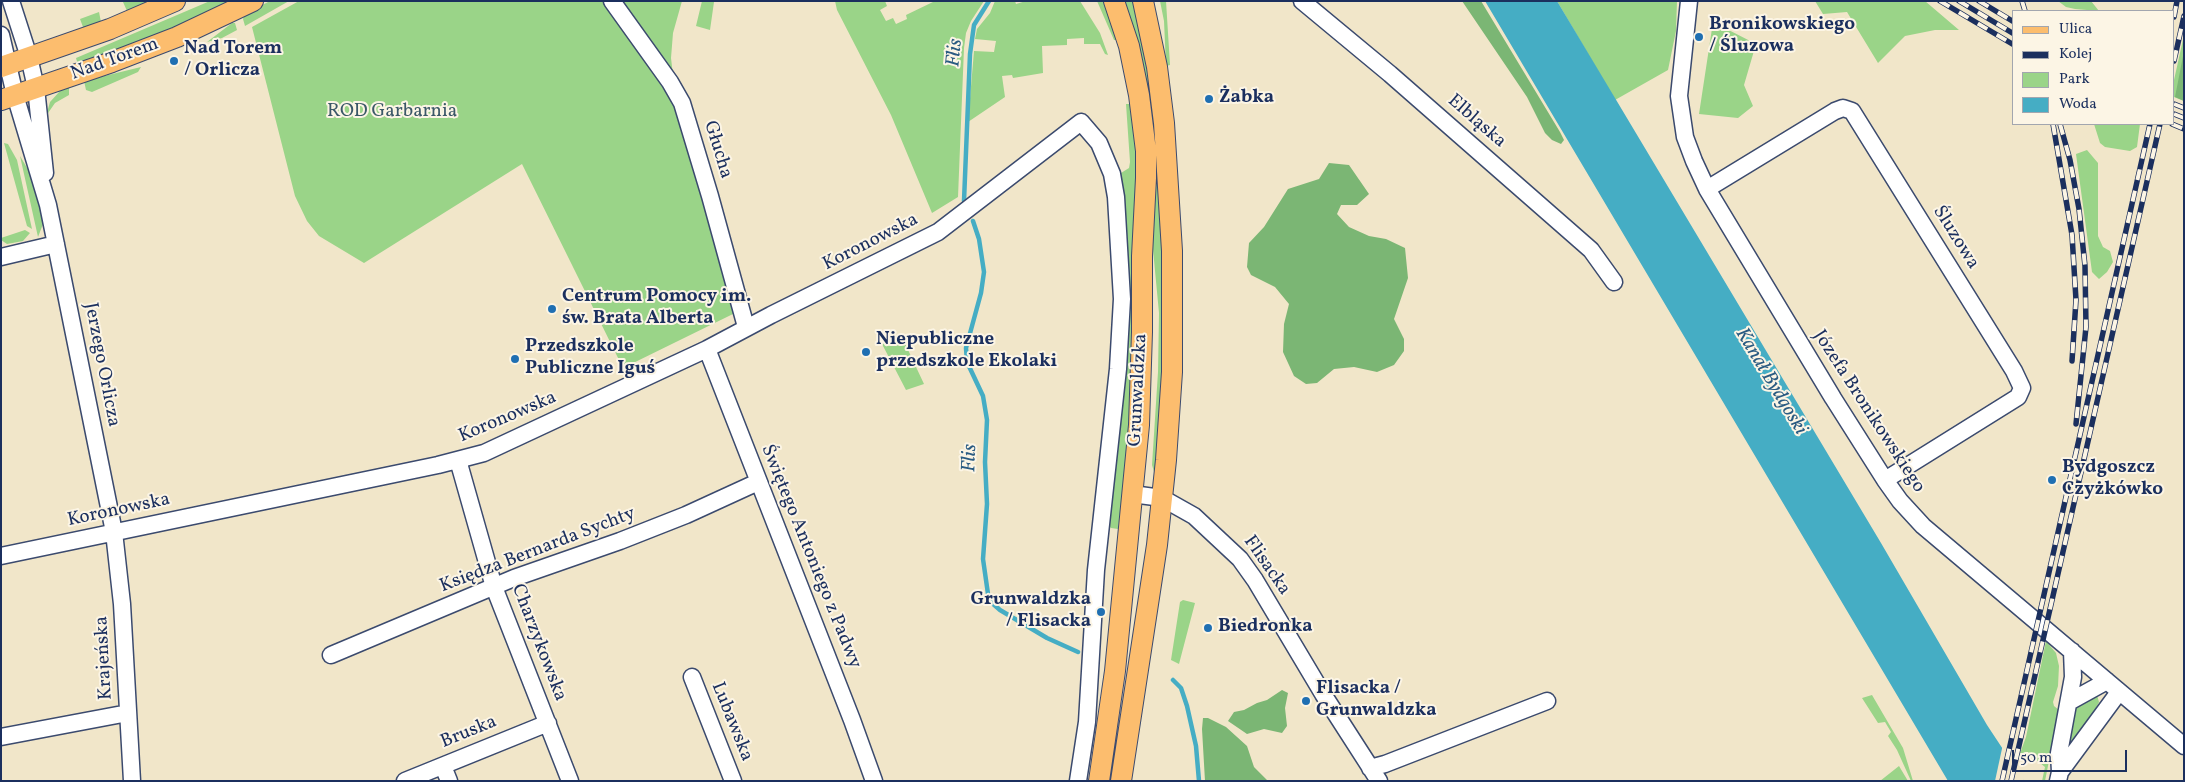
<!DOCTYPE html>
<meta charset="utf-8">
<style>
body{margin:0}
#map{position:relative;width:2185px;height:782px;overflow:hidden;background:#f1e6c9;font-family:Vollkorn,serif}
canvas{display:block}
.frame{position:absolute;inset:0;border:2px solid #1b2f5e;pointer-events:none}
.legend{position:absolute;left:2012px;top:10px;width:162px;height:115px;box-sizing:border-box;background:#fcf5e5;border:1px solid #a2a6af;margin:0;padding:6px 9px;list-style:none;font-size:15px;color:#1b2f5e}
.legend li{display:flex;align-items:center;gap:10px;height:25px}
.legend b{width:25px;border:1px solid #a2a6af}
.scale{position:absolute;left:2012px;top:750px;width:115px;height:22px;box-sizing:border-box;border:2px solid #1b2f5e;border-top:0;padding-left:6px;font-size:15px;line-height:18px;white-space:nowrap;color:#1b2f5e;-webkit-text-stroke:4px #fcf5e5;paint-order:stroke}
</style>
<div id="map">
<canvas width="2185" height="782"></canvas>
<div class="frame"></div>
<ul class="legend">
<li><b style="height:6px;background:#fcbd6e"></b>Ulica</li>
<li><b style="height:6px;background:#1b2f5e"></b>Kolej</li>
<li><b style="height:14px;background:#9ad488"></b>Park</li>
<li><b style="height:14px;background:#45adc4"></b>Woda</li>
</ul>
<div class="scale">50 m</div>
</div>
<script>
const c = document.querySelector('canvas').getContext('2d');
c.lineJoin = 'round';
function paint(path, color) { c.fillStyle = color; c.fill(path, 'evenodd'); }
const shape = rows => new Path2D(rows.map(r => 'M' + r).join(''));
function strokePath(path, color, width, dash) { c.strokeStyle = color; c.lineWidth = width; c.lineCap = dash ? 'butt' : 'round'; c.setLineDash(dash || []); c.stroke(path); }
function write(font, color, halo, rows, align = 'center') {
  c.font = font + ' Vollkorn,serif'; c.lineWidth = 4; c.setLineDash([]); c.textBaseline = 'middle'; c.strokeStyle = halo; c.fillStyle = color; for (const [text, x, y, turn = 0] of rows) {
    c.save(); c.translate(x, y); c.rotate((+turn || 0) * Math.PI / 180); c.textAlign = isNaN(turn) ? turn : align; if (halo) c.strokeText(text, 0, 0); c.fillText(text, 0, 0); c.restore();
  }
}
paint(shape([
 [125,1,154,1,127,11,123,2],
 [210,1,233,1,185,24,78,65,76,58],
 [270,1,289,1,245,26,243,19,245,14],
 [299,1,604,1,653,70,678,110,734,311,733,314,623,368,522,164,364,263,319,236,307,221,295,196,252,27],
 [620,1,682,1,673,33,671,58,673,75],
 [702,1,714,2,710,30,696,26],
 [835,1,885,1,887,6,880,10,886,21,893,18,896,24,907,19,906,15,935,1,984,1,971,21,966,33,964,48,958,197,932,213,891,115,837,10],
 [995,1,1015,1,1016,4,1026,1,1080,1,1100,33,1108,55,1105,54,1100,44,1084,44,1084,38,1067,39,1067,45,1042,46,1043,73,1013,78,1012,75,1002,76,1005,97,968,122,974,51,994,52,996,41,975,39,977,29,990,13],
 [1097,1,1105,1,1117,37,1116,40,1114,40],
 [1123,1,1134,1,1151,84,1146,85],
 [1160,1,1166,1,1170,65,1166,66,1164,21],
 [1557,1,1677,1,1676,31,1668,70,1615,100],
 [1815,1,1925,1,1959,30,1935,30,1905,36,1878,63,1847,12,1823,14],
 [2058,1,2091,1,2099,11,2075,9,2066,7],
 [99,12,101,22,87,29,83,27,80,19],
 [1713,22,1756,44,1744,85,1753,106,1738,118,1699,114],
 [232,23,235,23,237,30,222,38,207,42],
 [2184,35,2184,101,2174,97,2174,80],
 [141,67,138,72,92,92,86,90,84,81],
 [69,87,69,95,55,103,46,116,50,102,60,91],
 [1154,100,1164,288,1162,406,1155,475,1152,465,1158,372,1159,313,1152,239,1148,101],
 [1126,104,1132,104,1137,150,1133,363,1125,475,1118,529,1111,528,1108,525,1120,178,1121,173,1129,168,1130,162],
 [2094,124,2140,124,2137,147,2130,151,2105,147,2100,143],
 [4,143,8,144,17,160,32,229,27,226],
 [2087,150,2098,163,2098,236,2103,247,2110,251,2113,262,2107,272,2099,279,2092,272,2076,154],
 [20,156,33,178,43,224,38,237],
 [25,230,30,233,23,241,7,244,1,240,1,238],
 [902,337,924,384,906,390,882,344],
 [1183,600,1195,603,1179,664,1171,660,1180,602],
 [2046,641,2056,653,2059,666,2058,686,2053,702,2054,706,2059,710,2045,781,2042,781,2045,767,2029,754,2027,760,2019,756,2026,737],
 [1872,695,1903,748,1913,781,1911,781,1897,750,1888,736,1891,732,1885,722,1878,723,1862,698],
 [2097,695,2099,702,2094,712,2068,752,2071,714,2077,706],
 [1899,766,1908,781,1880,781]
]), '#9ad488');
paint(shape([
 [1462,1,1481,1,1560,132,1564,140,1561,144,1552,140,1545,133,1527,97],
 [2184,51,2184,101,2175,97],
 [1329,163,1349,165,1369,194,1357,205,1341,205,1337,214,1349,227,1369,236,1386,239,1405,248,1408,278,1394,319,1404,339,1404,351,1394,365,1377,372,1354,367,1334,369,1317,383,1306,384,1294,376,1283,352,1284,324,1289,304,1275,287,1251,275,1247,267,1249,243,1264,227,1288,189,1319,179],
 [1282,690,1288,693,1285,708,1287,726,1282,733,1264,729,1247,734,1228,721,1234,712,1244,710,1257,703,1267,700],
 [1203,718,1208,718,1226,727,1247,746,1254,767,1268,781,1205,781,1202,729]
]), '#7bb674');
paint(shape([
 [1485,1,1557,1,1881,543,1987,725,2024,781,1948,781]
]), '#45adc4');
paint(shape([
 [2003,744,2024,777,2023,781,1995,781]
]), '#f1e6c9');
strokePath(shape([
 [964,201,970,54,974,25,989,1],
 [973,221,979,239,984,272,981,293,966,348,967,362,983,396,987,420,985,462,987,504,983,559,988,594,992,603,1000,610,1047,638,1078,652],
 [1173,680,1181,688,1187,706,1196,746,1199,781]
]), '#45adc4', 4.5);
const minor = shape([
 [11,1,29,57,36,88,45,173],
 [612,1,670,82,682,103,710,196,746,327],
 [1302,1,1390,74,1591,250,1614,282],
 [1689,1,1679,96,1685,137,1694,161,1707,189,1833,398,1885,480,1900,501,1923,526,2184,746],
 [1,35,15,95,48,205,114,532,122,604,132,781],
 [1707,189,1835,111,1843,108,1852,111,2014,371,2022,388,2018,397,1885,480],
 [1,257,56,244],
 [707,349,852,720,874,781],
 [458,460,494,587,570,781],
 [1132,494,1162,498,1194,516,1240,559,1255,580,1323,694,1379,781],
 [1,556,438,465,484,453,707,349,771,315,938,232,1081,122,1099,143,1112,174,1116,197,1122,299,1118,369,1096,570,1087,722,1078,781],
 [331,655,514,578,620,541,686,515,758,482],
 [692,677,733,781],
 [2069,702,2107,681],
 [1,737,128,713],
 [443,766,449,781],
 [1370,768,1385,764,1547,701],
 [2060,772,2119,692],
 [405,781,548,723],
 [2058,781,2060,772,2059,753,2073,677,2072,651]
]);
const major = shape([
 [1,67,110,29,175,1],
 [1,100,112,62,177,37,253,1],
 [1099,781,1115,671,1139,425,1142,332,1142,256,1146,178,1146,151,1139,95,1129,46,1114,1],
 [1121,781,1157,545,1166,460,1172,372,1172,251,1164,123,1157,67,1143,1]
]);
strokePath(minor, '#3b4a6e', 19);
strokePath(major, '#3b4a6e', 22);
strokePath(minor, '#fff', 16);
strokePath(major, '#fcbd6e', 20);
const rail = shape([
 [1940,1,2014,45],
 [1959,1,2014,34],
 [1979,1,2014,22],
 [2022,1,2025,11],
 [2174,17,2177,1],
 [2174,61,2184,16],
 [2174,104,2184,108],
 [2174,114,2184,118],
 [2053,124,2072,235,2076,300,2072,361],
 [2060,124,2070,160,2079,209,2085,266,2086,327,2076,424],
 [2172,124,2184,129],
 [2002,781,2150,124],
 [2011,781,2160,124]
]);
strokePath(rail, '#1b2f5e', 5.5);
strokePath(rail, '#fcf5e5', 4, [11]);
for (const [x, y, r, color] of [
 [1699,37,5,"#1f6fb2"],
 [174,61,5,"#1f6fb2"],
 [1209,99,5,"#1f6fb2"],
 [552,309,5,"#1f6fb2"],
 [866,352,5,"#1f6fb2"],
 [515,359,5,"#1f6fb2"],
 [2052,480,5,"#1f6fb2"],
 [1101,612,5,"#1f6fb2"],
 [1208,628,5,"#1f6fb2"],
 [1306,701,5,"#1f6fb2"]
]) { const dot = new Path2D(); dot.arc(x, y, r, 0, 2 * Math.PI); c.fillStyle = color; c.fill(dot); strokePath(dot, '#fcf5e5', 2); }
write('bold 19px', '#1b2f5e', '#fcf5e5', [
 ["Bronikowskiego",1709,26],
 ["/ Śluzowa",1709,48],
 ["Nad Torem",184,50],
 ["/ Orlicza",184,72],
 ["Żabka",1219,99],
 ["Centrum Pomocy im.",562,298],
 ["św. Brata Alberta",562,320],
 ["Niepubliczne",876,341],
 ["przedszkole Ekolaki",876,363],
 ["Przedszkole",525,348],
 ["Publiczne Iguś",525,370],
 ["Bydgoszcz",2062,469],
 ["Czyżkówko",2062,491],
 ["Grunwaldzka",1091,601,"right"],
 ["/ Flisacka",1091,623,"right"],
 ["Biedronka",1218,628],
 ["Flisacka /",1316,690],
 ["Grunwaldzka",1316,712]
], 'left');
write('19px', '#1b2f5e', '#fcf5e5', [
 ["Nad Torem",115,60,-20],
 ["Elbląska",1476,122,41],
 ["Głucha",717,150,73],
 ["Śluzowa",1955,238,58],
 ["Koronowska",871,243,-27],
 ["Jerzego Orlicza",101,365,79],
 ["Grunwaldzka",1139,390,-87],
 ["Józefa Bronikowskiego",1868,412,57],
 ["Koronowska",508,418,-23],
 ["Koronowska",119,511,-12],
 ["Księdza Bernarda Sychty",538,551,-21],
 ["Świętego Antoniego z Padwy",810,557,68],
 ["Flisacka",1266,566,55],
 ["Charzykowska",538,643,69],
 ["Krajeńska",105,658,-93],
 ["Lubawska",731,722,68],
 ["Bruska",469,733,-22]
]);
write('19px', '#3b5868', '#fcf5e5', [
 ["ROD Garbarnia",392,113]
]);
write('italic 20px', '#2a5b82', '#fcf5e5', [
 ["Flis",956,53,-84],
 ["Kanał Bydgoski",1770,382,59],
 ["Flis",971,458,-88]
]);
</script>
